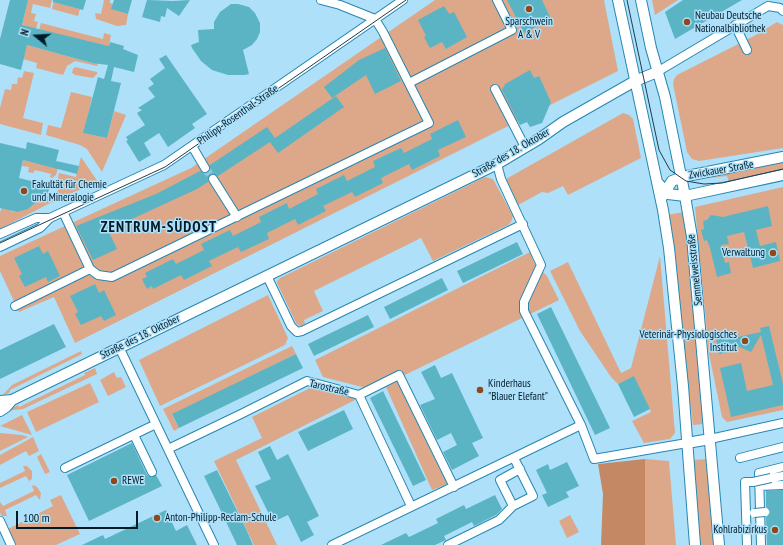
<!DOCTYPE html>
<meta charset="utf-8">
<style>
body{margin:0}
#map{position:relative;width:783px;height:545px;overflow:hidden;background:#aee0fa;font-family:"PT Sans Narrow",sans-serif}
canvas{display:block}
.north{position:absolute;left:16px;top:16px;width:40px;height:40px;-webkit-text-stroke:3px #aee0fa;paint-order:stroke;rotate:288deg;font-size:11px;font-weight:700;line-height:16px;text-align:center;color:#001b28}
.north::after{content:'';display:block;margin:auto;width:14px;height:18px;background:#001b28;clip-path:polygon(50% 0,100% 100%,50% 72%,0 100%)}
.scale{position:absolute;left:16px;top:511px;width:122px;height:18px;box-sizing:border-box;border:2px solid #001b28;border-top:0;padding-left:5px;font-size:12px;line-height:14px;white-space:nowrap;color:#001b28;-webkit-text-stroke:3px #aee0fa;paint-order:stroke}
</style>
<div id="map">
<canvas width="783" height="545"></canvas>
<div class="north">N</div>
<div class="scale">100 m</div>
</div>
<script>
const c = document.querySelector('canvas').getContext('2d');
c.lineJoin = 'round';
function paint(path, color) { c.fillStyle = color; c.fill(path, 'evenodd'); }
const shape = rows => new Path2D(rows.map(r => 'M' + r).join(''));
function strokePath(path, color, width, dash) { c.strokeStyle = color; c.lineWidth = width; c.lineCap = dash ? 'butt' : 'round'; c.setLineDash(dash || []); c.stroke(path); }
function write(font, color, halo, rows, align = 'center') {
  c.font = font + ' "PT Sans Narrow",sans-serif'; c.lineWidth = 3; c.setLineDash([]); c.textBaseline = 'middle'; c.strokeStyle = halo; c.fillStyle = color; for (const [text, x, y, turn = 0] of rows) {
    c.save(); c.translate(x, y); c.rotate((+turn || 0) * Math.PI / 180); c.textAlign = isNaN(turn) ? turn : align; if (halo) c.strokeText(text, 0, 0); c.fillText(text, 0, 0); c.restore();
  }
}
paint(shape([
 [28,0,52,0,50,8,33,4,31,13,36,14,34,21,38,22,36,29,22,25],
 [54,0,57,0,57,3,80,9,78,16,52,9],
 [104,0,110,0,110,3,113,4,112,9,128,14,126,25,117,26,96,19,95,13,101,14],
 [435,0,604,0,618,71,75,343,54,297,19,312,0,271,0,256,191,168],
 [652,0,678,0,655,15],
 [777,22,783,25,783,148,699,161,692,159,687,152,673,84,674,79,677,75,754,36],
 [41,23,103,39,104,33,111,35,109,46,39,30],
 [27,45,92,63,98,63,97,66,75,61,67,66,63,75,36,68,37,63,23,59],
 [75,67,97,72,97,74,93,78,75,75,72,73,73,69],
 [24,71,34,73,23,118,43,123,41,135,0,124,0,108,5,89,11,90,12,84,17,84,18,77,22,78],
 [71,92,92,97,84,133,107,138,114,111,126,115,102,172,87,149,80,145,46,135,48,125,61,128],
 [623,113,629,115,633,119,641,158,568,195,563,186,548,193,542,192,518,205,506,179],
 [81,157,98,182,60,198,57,192,60,187,58,178,59,173,76,177],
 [23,160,58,168,56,175,52,178,50,177,51,174,35,170,33,173,28,172,29,167,22,166],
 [783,161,783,171,729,183,727,176,699,179],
 [485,177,493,179,513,216,511,222,508,225,433,261,421,238,314,291,323,311,304,320,305,324,300,326,296,323,277,283,277,281,280,278],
 [783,187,783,410,727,422,722,417,709,354,695,207],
 [40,195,52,197,54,201,0,229,0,213,4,198,13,200,10,211,17,212,32,206],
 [684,212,704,424,693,425,667,215],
 [530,252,534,263,547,276,559,300,374,390,323,377,315,360],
 [660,256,675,433,670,439,644,443,632,421,651,412,634,377,618,384,611,377,580,331,550,271,568,262,621,373,631,368],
 [268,295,288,338,285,345,160,406,139,360],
 [292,346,296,354,172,415,179,428,174,431,163,409],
 [81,351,82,354,10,390,10,392,1,397,12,385],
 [95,368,97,374,23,409,6,411,18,405,19,407,85,375,84,373],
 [114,372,117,378,121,377,126,387,108,396,100,380],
 [400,380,450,483,432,490,386,387],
 [90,383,99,402,36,432,27,412],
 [314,386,356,396,357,399,236,460,277,545,254,545,214,461,262,438,252,417],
 [22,415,32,435,0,426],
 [0,433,22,435,28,437,0,451],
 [33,437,39,451,29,456,26,451,0,465,0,455],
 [41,454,50,472,45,474,37,457],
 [645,459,669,461,676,545,645,545],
 [707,459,715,545,700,545,692,460],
 [23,466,27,466,32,471,32,479,29,481,26,476,0,488,0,483,25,471],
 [34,485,37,487,41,493,40,500,36,495,5,510,7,516,2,516,0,513,0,502,3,506,34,491,32,486],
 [61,495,80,534,56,545,16,545,8,529,53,506,50,500],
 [570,515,579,532,567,538,559,521]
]), '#dda88a');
paint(shape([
 [645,459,645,545,601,545,603,494,598,464]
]), '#c58865');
paint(shape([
 [10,0,28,0,22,25,109,46,110,42,124,46,123,49,138,55,134,72,114,67,111,81,121,83,107,138,83,133,98,77,104,79,108,65,92,63,27,45,21,70,0,64,0,39],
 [53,0,86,0,83,10,53,2],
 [114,0,132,0,128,14,111,9],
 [147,0,173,1,190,0,179,16,167,8,165,17,161,16,160,22,142,17],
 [507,0,542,0,551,19,524,33],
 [683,0,742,0,675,39,665,12],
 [231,4,238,4,249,7,255,13,260,23,260,32,257,39,252,45,243,50,249,74,245,75,228,75,212,70,201,61,192,48,191,45,199,42,198,30,214,29,214,22,220,12],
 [444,6,449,14,454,12,467,37,446,49,442,42,430,48,424,37,426,36,418,20],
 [385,48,401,81,375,94,366,75,332,98,324,87,359,60],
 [166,55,207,114,192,124,195,128,168,147,159,133,144,143,151,155,139,162,126,141,128,140,126,137,145,125,137,113,142,110,138,108,155,97,148,88,154,84,150,79,165,68,159,59],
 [530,70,534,78,539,76,551,102,542,123,530,127,527,122,520,125,502,90,505,84],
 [336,96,344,107,278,153,270,142,273,140,218,176,213,174,210,175,208,179,208,182,197,189,108,230,117,249,93,260,76,226,156,194,200,171,207,173,210,170,210,165,267,127,275,138],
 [458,120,466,137,438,150,440,156,412,170,409,164,381,178,383,183,355,197,352,192,323,206,326,211,298,225,295,219,267,233,269,239,241,252,238,247,209,261,212,266,184,280,181,275,153,289,152,286,147,289,142,279,147,277,145,273,173,259,176,264,204,250,201,244,230,230,233,236,261,222,259,217,287,203,289,209,318,194,316,189,344,175,347,181,375,167,373,161,401,148,404,153,432,139,430,134],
 [27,142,59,150,56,161,79,166,77,174,23,160,19,178,51,186,46,196,41,195,35,203,28,209,17,212,0,208,0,143,26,149],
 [768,206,772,226,756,230,760,246,776,242,780,261,753,268,744,232,727,236,729,244,721,245,725,263,729,262,731,273,717,277,710,248,707,240,704,241,701,230,704,229,703,221,707,220,711,215,723,217],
 [517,242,523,254,463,283,457,271],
 [39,246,43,254,48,251,60,276,48,282,46,277,25,287,19,276,22,274,14,258],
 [442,278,448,290,390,319,384,307],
 [95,284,99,293,104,290,116,315,104,321,101,316,81,325,75,314,78,312,70,296],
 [551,307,610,428,595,435,537,314],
 [368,315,374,327,314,356,308,344],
 [54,324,66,347,0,379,0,350],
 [769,326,783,384,783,405,731,417,720,368,741,363,747,391,773,385,761,335,751,352,737,346,737,350,719,354,716,338,721,331,726,331,728,334,732,334,733,338,761,332,760,328],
 [296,354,303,368,179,428,172,414],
 [435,365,441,378,452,373,483,438,472,443,479,456,452,470,443,452,457,445,451,433,437,440,420,405,435,399,421,372],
 [634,376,650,409,634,417,618,384],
 [383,391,426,480,413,486,370,398],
 [344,410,353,429,308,451,298,432],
 [132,443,147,475,152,477,156,475,162,486,89,521,67,475],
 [270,446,277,460,288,454,319,516,307,522,314,535,301,542,288,515,273,522,255,486,271,479,258,452],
 [567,462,579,486,566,492,569,497,548,507,542,495,547,493,536,470,548,464,550,470],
 [217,470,247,531,253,545,237,545,219,507,204,476],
 [783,490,783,545,767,545,766,517,770,512,766,507,766,491],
 [495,495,502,509,496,515,474,526,472,522,444,536,446,540,435,545,381,545,406,533,409,537,438,523,436,519,464,505,466,509],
 [166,510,176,531,187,525,197,545,82,545,103,535,105,539]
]), '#5ab4c4');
strokePath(shape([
 [205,168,213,179]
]), '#94c2da', 8, [8, 4]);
const minor = shape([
 [321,0,340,5,375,19],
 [768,6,780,8,783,11],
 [735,25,747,50],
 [657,72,768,6],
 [409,83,512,30,497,0],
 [495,89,525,147],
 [192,146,205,168],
 [497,164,501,179,541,265,524,302,524,311,581,425,594,459,687,443],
 [213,179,237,217],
 [63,212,90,269,98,275,112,277,429,123,383,32,375,19],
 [0,234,36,218,50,218],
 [0,247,40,228,50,218,164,165,403,0],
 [267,276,291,326,297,332,302,331,523,224],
 [15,306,90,269],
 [119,347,214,545],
 [359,395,399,375,454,487],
 [134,435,152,472],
 [710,439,783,423],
 [168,449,241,414,307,381,359,395,411,506],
 [740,458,783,447],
 [65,468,156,424],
 [771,478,783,476],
 [759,486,783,485],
 [513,506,500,480,520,469],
 [0,521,11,545],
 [332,545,581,425],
 [448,545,499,520,513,506,533,496,514,458],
 [747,545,745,482,753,482],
 [761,545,759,473,783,467]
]);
const major = shape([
 [618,0,663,210,669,248,683,386,695,545],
 [641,0,651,48,665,97,685,196,692,237,719,545],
 [658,183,668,194,685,196,783,175],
 [662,197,672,181,682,177,783,157],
 [0,401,12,400,497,164,539,139,563,122,635,81,657,72],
 [0,411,6,407,12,400],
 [687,443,710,439]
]);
strokePath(minor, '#2687af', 10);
strokePath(major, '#2687af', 12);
strokePath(minor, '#fff', 8);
strokePath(major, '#fff', 10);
strokePath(shape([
 [627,0,659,150,670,170,686,181,704,184,722,183,783,169],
 [0,243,165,167,406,0]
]), '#1e3d4c', 1);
const minorBridge = shape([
 [753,482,771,478],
 [754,513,765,512]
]);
strokePath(minorBridge, '#2687af', 10, []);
strokePath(minorBridge, '#fff', 8);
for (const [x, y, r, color] of [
 [529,9,4,"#8d491b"],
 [687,22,4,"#8d491b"],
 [24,191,4,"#8d491b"],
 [773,253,4,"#8d491b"],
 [745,341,4,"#8d491b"],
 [480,390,4,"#8d491b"],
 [114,481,4,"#8d491b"],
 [157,518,4,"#8d491b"],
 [775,530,4,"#8d491b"]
]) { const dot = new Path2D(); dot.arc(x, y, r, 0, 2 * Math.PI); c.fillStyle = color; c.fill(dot); strokePath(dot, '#aee0fa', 1.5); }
write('11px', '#001b28', '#aee0fa', [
 ["Neubau Deutsche",695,16],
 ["Nationalbibliothek",695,29],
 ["Sparschwein",529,22,"center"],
 ["A & V",529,35,"center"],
 ["Fakultät für Chemie",32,185],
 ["und Mineralogie",32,198],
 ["Verwaltung",765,253,"right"],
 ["Veterinär-Physiologisches",737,335,"right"],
 ["Institut",737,348,"right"],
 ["Kinderhaus",488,384],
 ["\"Blauer Elefant\"",488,397],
 ["REWE",122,481],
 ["Anton-Philipp-Reclam-Schule",165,518],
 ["Kohlrabizirkus",767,530,"right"]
], 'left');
write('11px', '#001b28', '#aee0fa', [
 ["Philipp-Rosenthal-Straße",238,115,-35],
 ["Straße des 18. Oktober",511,153,-30],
 ["Zwickauer Straße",721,170,-10],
 ["Semmelweisstraße",695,270,-96],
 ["Straße des 18. Oktober",140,337,-26],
 ["Tarostraße",329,388,13]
]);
c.letterSpacing = '1px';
write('bold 15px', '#001b28', '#aee0fa', [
 ["ZENTRUM-SÜDOST",159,228]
]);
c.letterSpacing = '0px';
</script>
